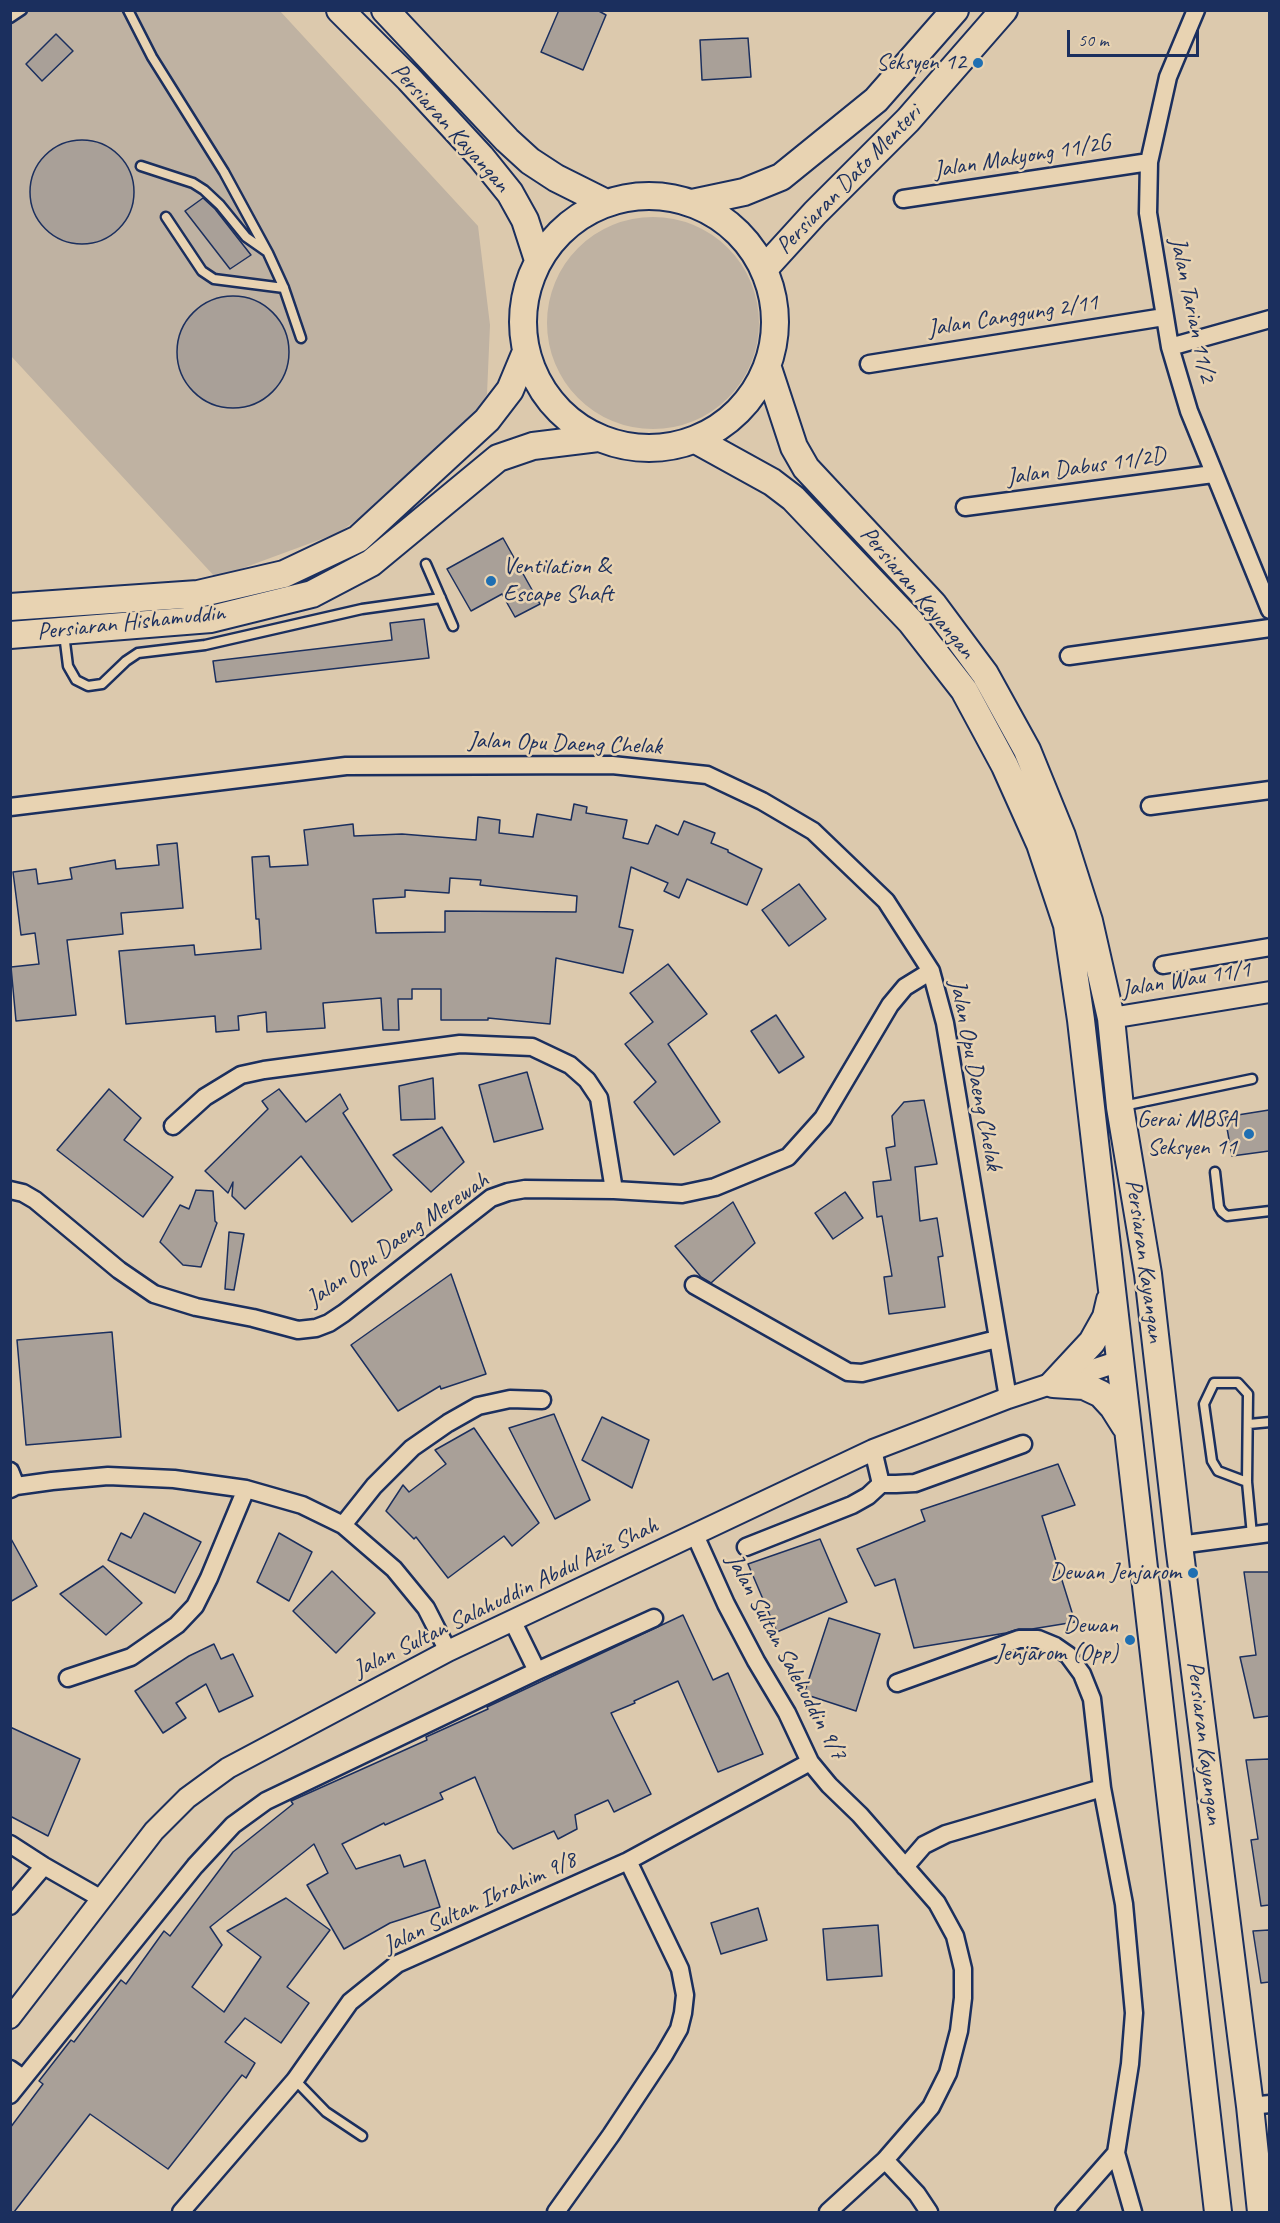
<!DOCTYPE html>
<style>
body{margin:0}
#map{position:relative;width:1280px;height:2223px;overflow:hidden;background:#dcc9ad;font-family:Caveat,sans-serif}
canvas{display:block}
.frame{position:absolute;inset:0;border:12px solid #1b2f5e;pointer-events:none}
.scale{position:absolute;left:1067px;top:30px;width:132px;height:27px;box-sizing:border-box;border:3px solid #1b2f5e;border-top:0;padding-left:8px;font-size:18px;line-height:21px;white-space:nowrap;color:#1b2f5e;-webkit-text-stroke:4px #e8d3b2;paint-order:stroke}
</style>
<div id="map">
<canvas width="1280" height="2223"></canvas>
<div class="frame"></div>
<div class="scale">50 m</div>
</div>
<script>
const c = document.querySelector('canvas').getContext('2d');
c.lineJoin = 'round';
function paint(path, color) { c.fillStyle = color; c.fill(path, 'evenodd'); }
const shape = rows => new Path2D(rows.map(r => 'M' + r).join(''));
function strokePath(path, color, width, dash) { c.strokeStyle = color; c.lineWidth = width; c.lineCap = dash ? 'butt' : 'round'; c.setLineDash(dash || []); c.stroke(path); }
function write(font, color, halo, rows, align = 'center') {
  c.font = font + ' Caveat,sans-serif'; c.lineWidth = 5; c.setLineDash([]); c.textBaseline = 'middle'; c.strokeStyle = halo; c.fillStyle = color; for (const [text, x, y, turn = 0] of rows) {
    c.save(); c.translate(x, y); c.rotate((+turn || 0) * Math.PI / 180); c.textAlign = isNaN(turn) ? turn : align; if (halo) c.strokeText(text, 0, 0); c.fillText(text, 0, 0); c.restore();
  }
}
paint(shape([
 [11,11,280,11,478,226,490,325,487,394,471,421,408,484,338,533,216,578,11,356],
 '547 323a106 106 0 1 1 212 0a106 106 0 1 1-212 0Z'
]), '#bfb2a2');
const building = shape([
 [559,10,597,10,606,15,583,70,541,52,559,10],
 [56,34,73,51,42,81,26,64,56,34],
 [748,38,751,77,702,80,700,40,748,38],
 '30 192a52 52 0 1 1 104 0a52 52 0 1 1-104 0Z',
 [203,198,215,209,251,255,230,269,185,211,203,198],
 '177 352a56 56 0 1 1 112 0a56 56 0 1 1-112 0Z',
 [503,538,540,604,515,617,502,594,471,611,447,569,503,538],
 [424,619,429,658,216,682,213,661,392,640,390,623,424,619],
 [574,804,587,807,586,813,627,820,623,838,648,844,656,825,678,835,684,821,715,833,711,843,728,850,728,852,762,869,747,905,687,879,679,898,664,891,668,883,631,867,619,927,633,930,623,973,556,958,550,1024,488,1018,488,1020,441,1020,441,989,412,989,412,999,398,999,399,1030,383,1030,381,998,323,1003,325,1028,267,1032,266,1012,238,1016,239,1030,216,1032,215,1016,126,1024,119,951,194,945,195,955,261,949,259,919,256,919,252,857,269,856,270,867,308,865,304,830,353,824,354,836,402,834,476,840,478,817,500,820,499,833,533,837,537,814,571,820,574,804],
 [450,878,481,880,480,885,577,896,576,912,445,911,445,932,376,933,373,899,405,897,405,890,449,893,450,878],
 [177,843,183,908,121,913,123,934,67,940,76,1015,16,1021,11,967,39,964,35,933,21,935,13,872,36,869,38,884,72,879,70,868,115,860,116,869,159,865,157,845,177,843],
 [799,884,826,919,789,946,762,910,799,884],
 [668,964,707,1014,668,1044,720,1122,674,1155,634,1102,656,1082,625,1044,653,1022,630,993,668,964],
 [776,1015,804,1057,779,1073,751,1031,776,1015],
 [527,1072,543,1129,494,1142,479,1085,527,1072],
 [433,1078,435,1119,401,1120,399,1086,433,1078],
 [109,1089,141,1118,124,1140,173,1177,143,1217,57,1150,109,1089],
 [279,1089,306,1122,340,1094,348,1109,343,1113,392,1190,352,1222,301,1156,245,1209,232,1196,233,1182,228,1193,205,1171,268,1109,262,1101,279,1089],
 [924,1100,937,1164,915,1167,920,1221,937,1218,943,1256,938,1257,945,1307,889,1314,884,1277,892,1276,882,1216,877,1217,873,1182,891,1180,886,1148,895,1146,892,1116,904,1102,924,1100],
 [1269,1110,1269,1151,1232,1156,1225,1117,1269,1110],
 [442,1127,464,1162,431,1192,393,1155,442,1127],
 [196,1190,213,1191,215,1221,217,1223,201,1267,183,1265,160,1242,180,1205,189,1209,196,1190],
 [845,1192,863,1218,833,1239,815,1213,845,1192],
 [733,1202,755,1243,711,1283,701,1277,675,1246,733,1202],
 [229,1232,244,1234,234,1290,225,1289,229,1232],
 [451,1274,486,1374,441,1389,440,1386,398,1411,351,1345,451,1274],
 [112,1332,121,1437,26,1445,17,1340,112,1332],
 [554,1414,590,1500,555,1519,509,1428,554,1414],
 [602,1417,649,1440,632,1488,582,1460,602,1417],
 [474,1428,539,1523,512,1546,504,1536,448,1578,416,1537,414,1539,386,1511,403,1485,409,1492,446,1464,435,1450,474,1428],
 [1058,1464,1075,1505,1042,1516,1075,1622,1032,1629,1019,1629,1006,1633,914,1648,895,1579,875,1586,857,1549,925,1521,921,1510,1058,1464],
 [144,1513,201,1542,175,1593,108,1560,121,1533,131,1538,144,1513],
 [279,1533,312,1552,289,1601,257,1582,279,1533],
 [10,1537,37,1586,10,1602,10,1537],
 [820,1539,847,1602,777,1632,748,1564,820,1539],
 [103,1566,142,1603,106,1635,60,1594,103,1566],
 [332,1571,375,1613,336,1653,293,1611,332,1571],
 [1244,1572,1269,1572,1269,1716,1254,1718,1240,1657,1256,1655,1244,1572],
 [683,1615,713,1680,728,1673,763,1754,718,1772,678,1681,634,1701,635,1703,611,1713,651,1794,614,1812,608,1800,575,1815,577,1829,558,1839,554,1831,513,1849,498,1832,475,1777,440,1793,443,1799,385,1825,384,1823,342,1844,356,1869,400,1855,404,1867,425,1860,440,1907,390,1923,344,1949,307,1885,328,1873,314,1844,210,1927,222,1945,192,1987,224,2012,261,1957,227,1931,286,1898,330,1930,287,1987,309,2003,281,2043,245,2018,225,2042,255,2063,246,2078,242,2075,168,2169,90,2114,14,2212,10,2212,10,2128,43,2084,39,2081,71,2040,74,2042,121,1980,126,1984,164,1931,170,1936,233,1852,293,1804,291,1801,427,1740,426,1737,488,1709,487,1707,683,1615],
 [829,1618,880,1634,856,1711,804,1694,829,1618],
 [214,1644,221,1659,233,1654,253,1696,219,1712,206,1684,176,1703,186,1718,163,1733,135,1691,189,1656,214,1644],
 [10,1727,80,1759,48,1836,10,1816,10,1727],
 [1269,1759,1269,1905,1261,1906,1251,1840,1258,1839,1246,1760,1269,1759],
 [758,1908,767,1940,721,1954,711,1923,758,1908],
 [878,1925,882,1976,827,1980,823,1929,878,1925],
 [1269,1930,1269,1982,1261,1983,1253,1931,1269,1930]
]);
paint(building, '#a9a098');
strokePath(building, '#1b2f5e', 1.5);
const service = shape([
 [128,10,152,57,224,172,268,253,284,288,301,338],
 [10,18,22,10],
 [141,166,193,183,204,190,220,205,246,237,266,251],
 [166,217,202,271,214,279,284,288],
 [426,564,453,626],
 [64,634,68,666,76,680,88,686,102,684,126,661,138,653,205,645,362,609,441,598],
 [1123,1106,1252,1079],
 [1215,1172,1219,1207,1222,1212,1227,1216,1270,1211],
 [1249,1424,1270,1422],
 [1247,1482,1218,1471,1212,1461,1204,1404,1214,1383,1238,1383,1248,1394,1247,1482,1252,1535],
 [295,2080,326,2112,362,2136]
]);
const minor = shape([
 [1196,10,1168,77,1149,162,1148,213,1170,347,1189,411,1270,610],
 [903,199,1149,162],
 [1170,347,1270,319],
 [869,364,1164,317],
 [965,507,1213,474],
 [1069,656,1270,628],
 [1150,806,1270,790],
 [10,807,346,766,612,765,707,775,762,801,813,831,886,901,931,971,945,1023,1008,1398],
 [1163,965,1270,947],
 [173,1126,205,1097,241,1075,264,1070,460,1044,532,1047,570,1065,587,1080,599,1098,614,1190],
 [10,1190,23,1193,35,1200,119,1270,154,1294,196,1307,253,1318,298,1330,316,1328,329,1323,344,1313,491,1198,508,1192,525,1189,614,1190,682,1194,715,1187,788,1157,823,1118,890,1005,905,987,931,971],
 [694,1285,848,1372,862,1373,997,1339],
 [873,1450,881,1484,896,1484,915,1483,1023,1444],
 [10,1471,16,1486],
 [10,1489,16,1486,52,1481,108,1476,174,1479,246,1489,302,1505,343,1525,394,1569,426,1608,448,1651],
 [343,1525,374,1486,412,1448,448,1423,478,1406,510,1399,542,1400],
 [695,1535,726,1604,756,1661,787,1713,810,1762,829,1785,860,1815,937,1903,955,1936,963,1969,963,1998,959,2031,948,2073,931,2107,885,2160,828,2212],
 [1179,1545,1270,1533],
 [746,1547,852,1505,868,1496,881,1484],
 [512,1620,537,1671],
 [68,1678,131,1657,177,1625,195,1606,209,1578,246,1489],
 [897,1683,1019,1639,1038,1639,1055,1646,1068,1655,1082,1674,1092,1699,1102,1788,1124,1904,1134,2013,1130,2064,1116,2153,1064,2212],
 [10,1844,44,1866,100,1898],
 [905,1867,924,1845,946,1834,1102,1788],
 [10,1906,44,1866],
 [10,2069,23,2078],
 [10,2095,195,1866,233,1825,266,1801,537,1671,654,1618],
 [1250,2106,1270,2104],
 [1116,2153,1133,2212],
 [885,2160,917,2194,929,2212],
 [181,2212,295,2080,350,2002,397,1964,628,1861,810,1762],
 [556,2212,611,2135,664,2055,679,2029,683,2013,685,1995,680,1969,628,1861]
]);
const tertiary = shape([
 [1111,1018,1270,992],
 [10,2018,154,1831,187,1798,228,1768,448,1651,873,1450,1008,1398,1120,1361]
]);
const primary = shape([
 [340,10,409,79,481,157,510,193,525,220,538,260],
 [385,10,507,140,530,161,556,178,606,203],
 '523 322a126 126 0 1 1 252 0a126 126 0 1 1-252 0Z',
 [692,203,744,192,781,177,876,100,955,10],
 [764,269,815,213,908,120,1004,10],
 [768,368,794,447,806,468,933,604,985,674,1027,750,1062,836,1089,921,1111,1018,1120,1107,1148,1274,1179,1545,1250,2106,1261,2212],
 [696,440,772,482,793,498,911,622,964,690,1005,766,1040,844,1067,925,1081,1020,1218,2212],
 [10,607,198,594,284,574,358,539,487,420,510,390,525,354],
 [10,635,211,619,312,594,371,563,498,458,533,446,598,438],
 [1053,1384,1092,1342,1106,1317,1110,1300],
 [1053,1384,1084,1386,1101,1394,1113,1407,1125,1426]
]);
strokePath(service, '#1b2f5e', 13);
strokePath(minor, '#1b2f5e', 21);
strokePath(tertiary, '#1b2f5e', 24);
strokePath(primary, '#1b2f5e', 30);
strokePath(service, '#e8d3b2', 8);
strokePath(minor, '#e8d3b2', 16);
strokePath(tertiary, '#e8d3b2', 20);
strokePath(primary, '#e8d3b2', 26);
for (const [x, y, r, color] of [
 [978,63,6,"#1f6fb2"],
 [491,581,6,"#1f6fb2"],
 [1249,1134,6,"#1f6fb2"],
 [1193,1573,6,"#1f6fb2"],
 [1130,1640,6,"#1f6fb2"]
]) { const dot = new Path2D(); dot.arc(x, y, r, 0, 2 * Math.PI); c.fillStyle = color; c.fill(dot); strokePath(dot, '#e8d3b2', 2); }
write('24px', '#1b2f5e', '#e8d3b2', [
 ["Seksyen 12",966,63],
 ["Ventilation &",503,567,"left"],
 ["Escape Shaft",503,595,"left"],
 ["Gerai MBSA",1237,1120],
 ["Seksyen 11",1237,1148],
 ["Dewan Jenjarom",1181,1573],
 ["Dewan",1118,1626],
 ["Jenjarom (Opp)",1118,1654]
], 'right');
write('24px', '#1b2f5e', '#e8d3b2', [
 ["Persiaran Kayangan",450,128,48],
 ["Jalan Makyong 11/2G",1022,157,-9],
 ["Persiaran Dato Menteri",849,180,-46],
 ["Jalan Tarian 11/2",1192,310,78],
 ["Jalan Canggung 2/11",1013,316,-9],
 ["Jalan Dabus 11/2D",1086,467,-8],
 ["Persiaran Kayangan",917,593,50],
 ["Persiaran Hishamuddin",131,623,-6],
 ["Jalan Opu Daeng Chelak",565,744,2],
 ["Jalan Wau 11/1",1186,980,-9],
 ["Jalan Opu Daeng Chelak",975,1075,79],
 ["Jalan Opu Daeng Merewah",398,1240,-35],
 ["Persiaran Kayangan",1144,1261,82],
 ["Jalan Sultan Salahuddin Abdul Aziz Shah",506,1598,-26],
 ["Jalan Sultan Salehuddin 9/7",786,1657,62],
 ["Persiaran Kayangan",1204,1743,83],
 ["Jalan Sultan Ibrahim 9/8",480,1903,-25]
]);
</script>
